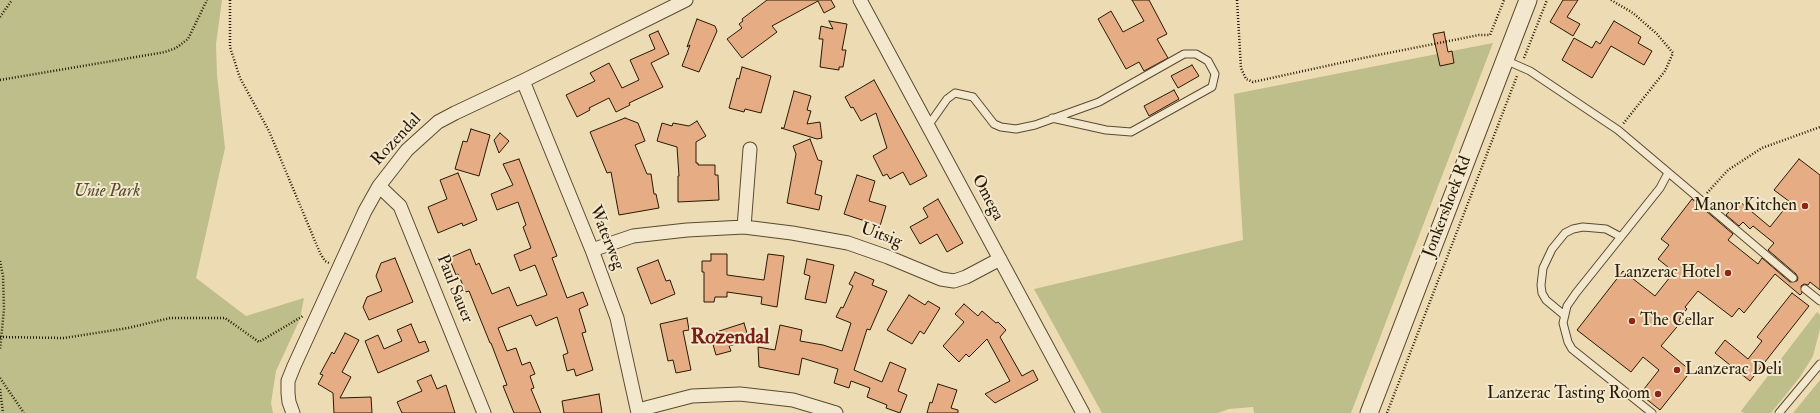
<!DOCTYPE html>
<style>
body{margin:0}
canvas{display:block;background:#eddbb3}
</style>
<canvas width="1820" height="413"></canvas>
<script>
const ctx = document.querySelector('canvas').getContext('2d');
ctx.lineJoin = 'round';
function fill(path, color) {
  ctx.fillStyle = color;
  ctx.fill(path, 'evenodd');
}
function toPath(rows) {
  const path = new Path2D();
  for (const r of rows) {
    path.moveTo(r[0], r[1]);
    for (let i = 2; i < r.length; i += 2) path.lineTo(r[i], r[i + 1]);
  }
  return path;
}
function strokePath(path, color, width, dash) {
  ctx.strokeStyle = color;
  ctx.lineWidth = width;
  ctx.lineCap = dash ? 'butt' : 'round';
  ctx.setLineDash(dash || []);
  ctx.stroke(path);
}
function drawText(font, color, halo, rows, align = 'center') {
  ctx.font = font + ' "IM FELL Double Pica",serif';
  ctx.lineWidth = 4;
  ctx.setLineDash([]);
  ctx.textBaseline = 'middle';
  ctx.strokeStyle = halo;
  ctx.fillStyle = color;
  for (const [text, x, y, turn = 0] of rows) {
    ctx.save();
    ctx.translate(x, y);
    ctx.rotate((+turn || 0) * Math.PI / 180);
    ctx.textAlign = isNaN(turn) ? turn : align;
    if (halo) ctx.strokeText(text, 0, 0);
    ctx.fillText(text, 0, 0);
    ctx.restore();
  }
}
fill(toPath([
 [0,0,222,0,216,44,217,75,225,148,196,278,246,316,304,298,300,319,276,371,271,403,273,413,0,413],
 [1493,43,1351,413,1254,413,1253,407,1229,409,1218,413,1102,413,1034,289,1243,240,1234,94,1437,54,1440,66,1454,63,1452,51],
 [1817,312,1820,315,1820,329,1813,356,1800,377,1771,413,1744,413,1741,411],
 [1820,380,1820,413,1793,413]
]), '#bdbe89');
const building = toPath([
 [767,0,831,0,835,7,824,13,818,1,772,26,777,32,742,58,727,39,742,28,739,24,743,21,742,19,767,0],
 [1132,0,1149,0,1167,34,1157,39,1168,58,1144,71,1139,62,1126,69,1098,19,1111,11,1123,32,1144,21,1132,0],
 [1563,0,1578,0,1567,17,1580,24,1573,36,1550,22,1563,0],
 [697,19,715,26,717,31,699,72,682,66,690,45,687,47,697,19],
 [829,21,847,24,842,50,846,50,843,67,839,67,839,70,820,67,823,39,819,39,821,26,833,29,829,21],
 [1614,21,1641,37,1638,43,1652,51,1644,65,1611,46,1592,78,1562,60,1574,38,1592,48,1596,41,1600,44,1614,21],
 [658,31,669,54,651,63,663,87,629,103,630,105,616,112,609,98,589,108,590,110,577,117,566,95,595,81,590,73,609,63,622,88,639,80,630,60,655,49,649,35,658,31],
 [1444,32,1448,52,1452,51,1454,63,1440,66,1433,34,1444,32],
 [1192,65,1199,76,1178,88,1171,76,1192,65],
 [742,67,771,76,761,113,745,109,744,112,729,108,737,78,739,79,742,67],
 [874,80,927,176,910,185,903,172,890,179,887,174,883,176,873,156,887,148,876,113,861,121,853,107,851,108,845,97,874,80],
 [1174,90,1179,99,1149,116,1144,106,1174,90],
 [794,91,811,96,807,110,811,111,807,124,820,122,822,138,817,139,781,128,784,128,794,91],
 [625,118,638,123,645,141,635,145,647,174,651,174,654,194,656,194,659,208,619,215,611,172,607,173,590,132,625,118],
 [697,121,706,136,696,142,696,163,698,163,698,165,715,165,715,175,718,175,719,200,678,202,678,176,679,176,677,147,657,141,662,123,672,126,673,123,689,126,697,121],
 [471,129,490,135,479,176,455,169,463,141,467,142,471,129],
 [500,133,509,141,499,153,494,140,500,133],
 [810,139,818,160,822,161,815,194,822,196,819,210,787,203,796,154,793,146,810,139],
 [519,159,557,256,552,258,567,298,583,292,588,305,579,309,586,332,582,333,593,370,576,376,574,369,567,371,563,355,568,353,557,317,536,326,531,315,498,328,507,351,516,348,522,365,530,362,535,374,530,376,534,388,531,389,541,413,514,413,503,386,507,385,491,343,490,343,469,291,466,292,458,274,456,275,449,258,470,249,476,265,479,263,492,294,509,287,517,306,547,295,535,265,520,271,514,255,531,248,523,227,526,225,518,202,497,210,491,194,513,185,503,164,519,159],
 [1799,159,1820,175,1820,290,1810,282,1808,285,1804,284,1801,286,1802,293,1800,295,1775,274,1744,313,1739,308,1732,317,1698,291,1685,307,1687,309,1681,316,1679,321,1681,322,1661,346,1691,371,1660,410,1640,394,1659,370,1643,357,1631,372,1577,330,1623,271,1655,296,1674,272,1658,259,1669,245,1661,239,1692,199,1733,234,1728,240,1758,264,1762,258,1790,282,1797,281,1798,278,1796,274,1768,250,1774,243,1753,226,1750,229,1743,222,1739,226,1726,215,1739,201,1770,227,1790,202,1774,190,1799,159],
 [458,173,477,220,463,226,462,223,438,233,428,207,447,199,440,180,458,173],
 [857,175,875,181,869,201,886,206,880,226,844,214,857,175],
 [938,199,963,243,947,252,937,234,920,244,910,227,928,217,923,208,938,199],
 [711,254,727,254,727,275,764,280,768,254,784,256,777,307,761,304,762,297,727,292,727,297,715,297,714,302,704,302,704,272,702,272,702,261,711,261,711,254],
 [395,258,413,302,369,320,363,307,367,297,382,291,376,276,381,263,395,258],
 [807,259,834,265,826,303,805,299,810,276,804,274,807,259],
 [658,260,666,281,670,280,675,294,651,304,637,268,658,260],
 [855,272,874,280,872,285,887,291,870,330,867,329,854,370,882,382,890,362,906,369,898,391,907,395,900,413,886,408,887,405,867,397,870,388,851,381,849,388,834,383,838,369,802,358,799,375,759,367,758,347,775,350,780,325,802,330,800,341,823,345,842,351,851,323,836,317,841,307,843,308,853,286,849,284,855,272],
 [1792,293,1809,306,1750,381,1715,353,1725,340,1748,359,1762,341,1757,337,1792,293],
 [909,295,925,305,928,301,940,308,924,334,920,331,912,344,887,330,909,295],
 [964,304,978,316,982,311,996,323,998,322,1006,330,1000,337,1022,376,1033,370,1038,380,995,403,985,394,1010,381,987,339,969,357,966,354,959,362,943,346,964,322,955,314,964,304],
 [687,318,689,330,683,331,691,370,676,373,673,360,668,361,660,324,687,318],
 [744,323,749,340,729,346,731,351,716,355,710,334,744,323],
 [411,324,419,343,425,341,429,351,378,373,365,341,378,335,384,349,402,341,397,330,411,324],
 [345,333,359,340,342,372,351,377,340,398,371,397,372,413,334,413,333,393,318,384,323,375,320,374,332,352,334,354,345,333],
 [431,375,437,389,446,385,455,413,402,413,397,402,422,391,417,381,431,375],
 [938,384,957,390,951,408,958,410,958,413,927,413,930,402,932,403,938,384],
 [599,394,602,413,564,413,562,401,599,394]
]);
fill(building, '#e6ac83');
strokePath(building, '#281904', 1);
const service = toPath([
 [1505,60,1530,71,1618,130,1793,278],
 [928,126,947,99,955,93,973,97,994,124,1001,127,1016,129,1035,125,1099,102,1184,54,1196,54,1208,61,1215,74,1212,87,1131,132,1106,130,1052,118],
 [1805,289,1820,301],
 [1564,315,1546,300,1542,293,1541,285,1543,268,1552,249,1565,233,1573,229,1583,227,1606,229,1621,237],
 [1652,413,1572,349,1568,342,1563,323,1567,306,1576,293,1660,188,1668,173],
 [1779,413,1820,364]
]);
const minor = toPath([
 [860,0,1083,413],
 [523,81,592,250,617,318,638,413],
 [379,186,400,206,484,413],
 [744,227,750,149],
 [592,250,633,236,687,230,744,227,792,233,848,243,888,257,941,279,954,281,966,277,1000,259],
 [638,410,692,396,740,394,793,400,836,413],
 [293,413,289,402,288,393,288,381,294,366,365,211,379,186,407,150,438,122,455,113,523,81,686,0]
]);
const tertiary = toPath([
 [1369,413,1528,0]
]);
strokePath(service, '#594a30', 9);
strokePath(minor, '#594a30', 15);
strokePath(tertiary, '#594a30', 19);
strokePath(toPath([
 [230,0,230,47,240,78,269,131,320,253,325,261,329,263],
 [1237,0,1241,68,1246,79,1253,82,1363,58,1479,35,1490,35,1504,0],
 [1611,0,1633,13,1657,34,1673,53,1665,71,1623,124],
 [0,17,12,0],
 [1524,58,1547,0],
 [0,80,165,52,176,48,188,39,207,0],
 [1707,193,1728,170,1762,148,1820,127],
 [0,261,3,276,4,309,0,350],
 [0,337,64,338,128,328,170,318,225,318,259,342,303,316],
 [0,378,24,413],
 [0,389,3,413],
 [1387,413,1517,76]
]), '#281904', 2.5, [1, 2]);
strokePath(service, '#f3e8ce', 7);
strokePath(minor, '#f3e8ce', 13);
strokePath(tertiary, '#f3e8ce', 17);
for (const [x, y, r, color] of [
 [1805,206,4,"#8f2418"],
 [1728,273,4,"#8f2418"],
 [1632,321,4,"#8f2418"],
 [1677,370,4,"#8f2418"],
 [1658,394,4,"#8f2418"]
]) {
  const dot = new Path2D();
  dot.arc(x, y, r, 0, 2 * Math.PI);
  ctx.fillStyle = color;
  ctx.fill(dot);
  strokePath(dot, '#f3e8ce', 1.5);
}
drawText('17px', '#281904', '#f3e8ce', [
 ["Rozendal",397,140,-47],
 ["Omega",987,198,62],
 ["Jonkershoek Rd",1448,207,-69],
 ["Uitsig",881,236,20],
 ["Waterweg",606,238,68],
 ["Paul Sauer",454,289,68]
]);
drawText('italic 17px', '#554b2c', '#f3e8ce', [
 ["Unie Park",107,192]
]);
drawText('17px', '#281904', '#f3e8ce', [
 ["Manor Kitchen",1797,206],
 ["Lanzerac Hotel",1720,273],
 ["The Cellar",1640,321,"left"],
 ["Lanzerac Deli",1685,370,"left"],
 ["Lanzerac Tasting Room",1650,394]
], 'right');
drawText('bold 21px', '#7a1f14', '#f3e8ce', [
 ["Rozendal",730,338]
]);
</script>
